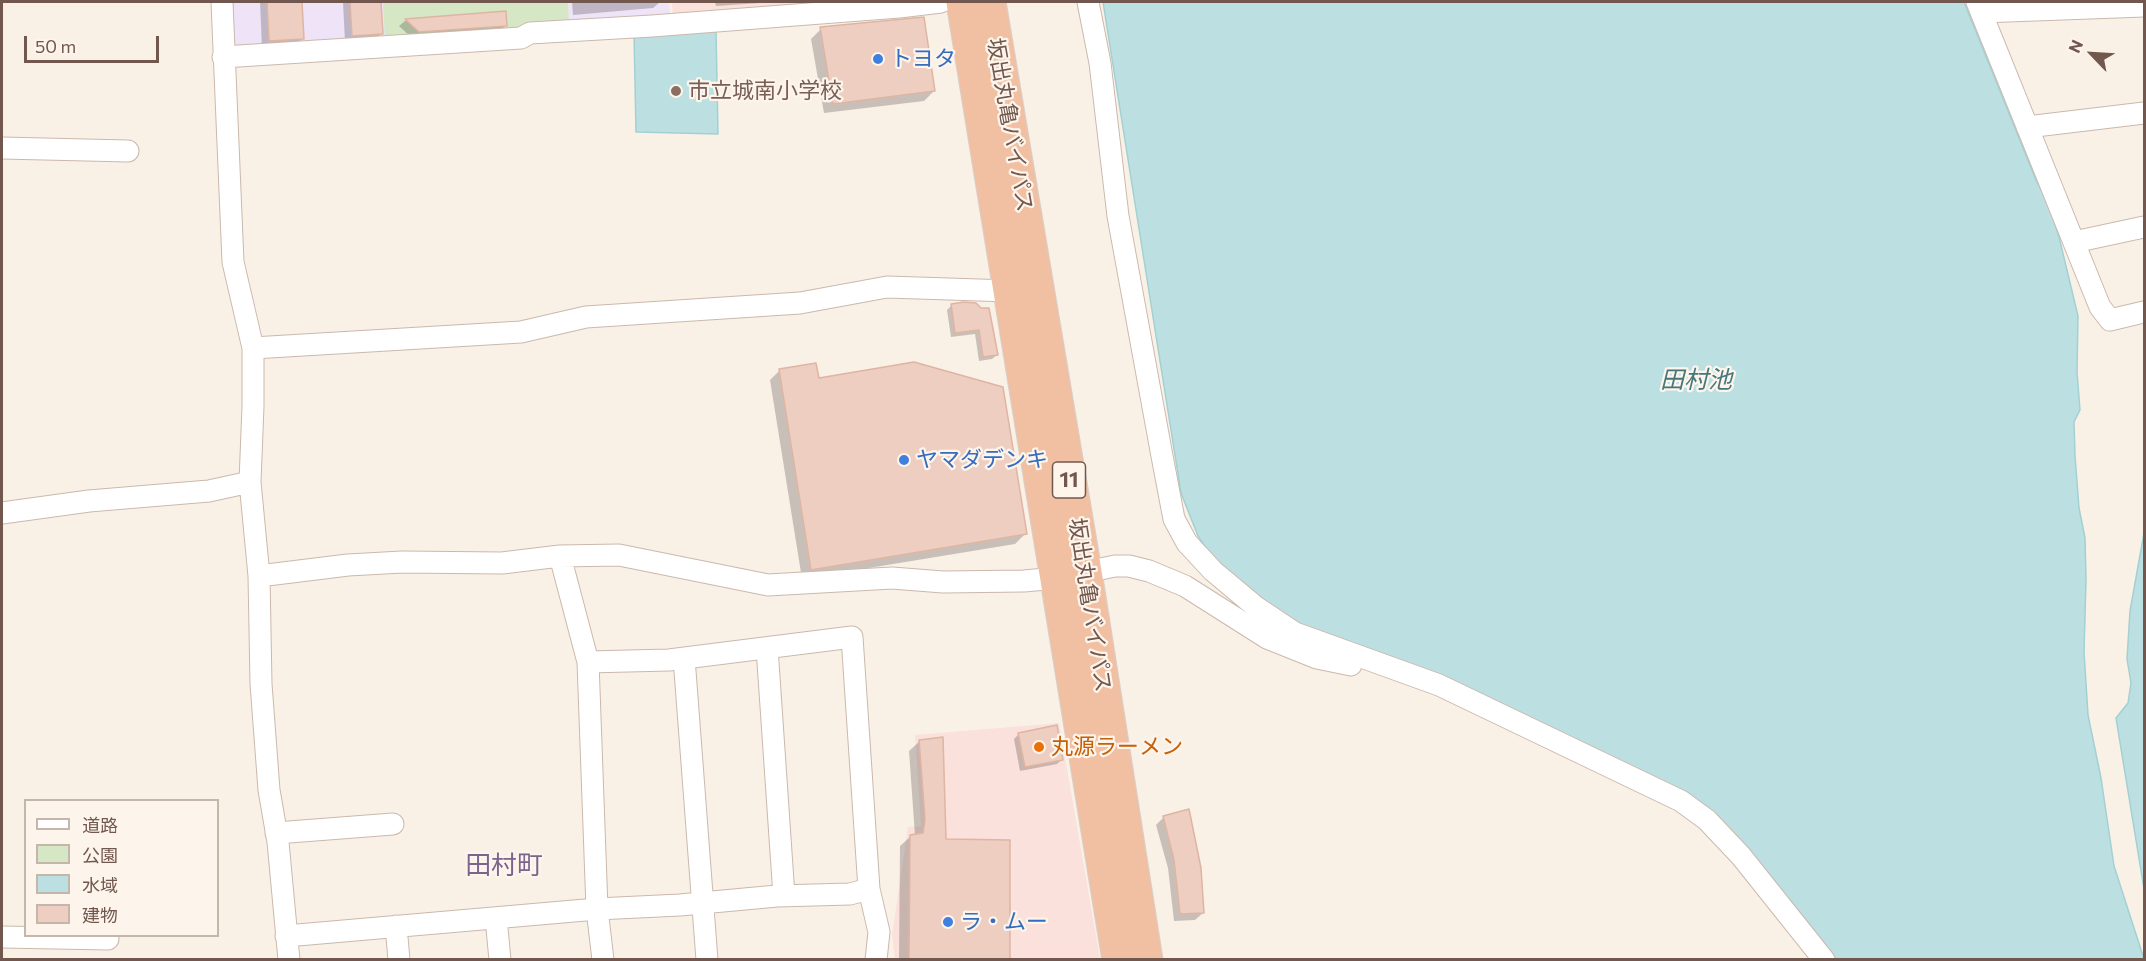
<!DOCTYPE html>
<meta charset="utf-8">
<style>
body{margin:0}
#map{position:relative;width:2146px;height:961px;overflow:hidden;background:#faf1e6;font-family:Commissioner,"Noto Sans JP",sans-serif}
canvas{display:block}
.frame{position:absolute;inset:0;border:3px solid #71574d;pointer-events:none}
.legend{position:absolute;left:24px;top:799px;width:195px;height:138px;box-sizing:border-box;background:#fdf5ec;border:2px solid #c5b6ac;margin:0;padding:8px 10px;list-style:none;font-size:18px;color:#71574d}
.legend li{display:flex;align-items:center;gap:12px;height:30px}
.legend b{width:30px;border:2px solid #c5b6ac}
.north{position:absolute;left:2062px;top:24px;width:60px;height:60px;-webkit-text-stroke:4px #fdf5ec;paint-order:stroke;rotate:295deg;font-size:16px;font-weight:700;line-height:24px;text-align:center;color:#71574d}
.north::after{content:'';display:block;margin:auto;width:21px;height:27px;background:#71574d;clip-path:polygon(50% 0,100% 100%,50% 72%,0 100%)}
.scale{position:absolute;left:24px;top:36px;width:135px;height:27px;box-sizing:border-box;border:3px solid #71574d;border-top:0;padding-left:8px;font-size:18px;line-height:21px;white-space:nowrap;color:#71574d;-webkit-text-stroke:4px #fdf5ec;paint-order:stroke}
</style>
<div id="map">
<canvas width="2146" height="961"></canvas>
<div class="frame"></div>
<ul class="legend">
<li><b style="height:8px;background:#fff"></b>道路</li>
<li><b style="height:16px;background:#d6e7c6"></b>公園</li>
<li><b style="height:16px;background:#bce0e2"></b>水域</li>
<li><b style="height:16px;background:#edcec0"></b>建物</li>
</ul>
<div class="north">N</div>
<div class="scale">50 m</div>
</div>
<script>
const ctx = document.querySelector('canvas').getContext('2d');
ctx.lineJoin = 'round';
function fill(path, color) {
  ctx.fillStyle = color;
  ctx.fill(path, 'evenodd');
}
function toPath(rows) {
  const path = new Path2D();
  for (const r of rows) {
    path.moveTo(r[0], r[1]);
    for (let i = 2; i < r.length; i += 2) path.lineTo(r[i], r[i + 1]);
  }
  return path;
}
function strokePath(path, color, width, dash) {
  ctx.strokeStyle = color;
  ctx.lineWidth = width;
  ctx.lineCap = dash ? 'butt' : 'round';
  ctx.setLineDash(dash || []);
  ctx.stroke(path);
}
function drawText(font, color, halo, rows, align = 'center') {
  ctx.font = font + ' Commissioner,"Noto Sans JP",sans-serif';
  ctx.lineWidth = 4.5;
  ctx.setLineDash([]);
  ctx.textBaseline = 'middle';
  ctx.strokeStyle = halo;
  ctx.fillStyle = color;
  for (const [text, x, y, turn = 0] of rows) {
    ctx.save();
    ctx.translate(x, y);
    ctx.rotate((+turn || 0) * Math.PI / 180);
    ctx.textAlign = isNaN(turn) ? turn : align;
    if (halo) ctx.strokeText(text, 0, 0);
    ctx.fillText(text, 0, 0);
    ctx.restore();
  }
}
fill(toPath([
 [672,2,866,2,673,17],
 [1059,723,1100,959,895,960,892,935,908,827,921,826,915,735]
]), '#fae1db');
fill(toPath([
 [229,2,669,2,671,21,718,134,636,132,634,33,234,49]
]), '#eee3f7');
fill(toPath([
 [383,2,568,2,569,25,519,32,385,40]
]), '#d6e7c6');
const water = toPath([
 [1103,2,1964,2,2036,180,2048,202,2059,237,2078,316,2077,372,2080,410,2074,422,2075,456,2079,508,2085,538,2086,579,2084,652,2088,715,2101,778,2114,866,2144,959,1836,959,1739,840,1270,613,1227,580,1198,536,1181,493,1103,2],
 [716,29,718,134,636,132,634,33,716,29],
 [2144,533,2144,889,2116,718,2128,703,2131,683,2127,659,2130,611,2144,533]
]);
fill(water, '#bce0e2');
strokePath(water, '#a3d0d3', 1.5);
fill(toPath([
 [260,2,301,2,303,38,295,46,262,48],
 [343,2,380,2,382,33,374,41,345,42],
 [572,2,660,2,653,8,573,15],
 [715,2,775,2,716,6],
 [504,13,505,26,499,32,412,38,399,26,405,21],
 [821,29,934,91,924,101,824,113,811,39],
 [952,305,980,310,997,355,992,359,979,361,975,334,951,337,947,310],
 [780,370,818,379,1025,534,1015,544,802,579,770,380],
 [1019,734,1062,759,1057,764,1020,771,1014,739],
 [920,741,944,841,1008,960,899,960,900,846,911,836,915,836,909,751],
 [1164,817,1203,913,1195,920,1174,921,1168,868,1156,825]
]), '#0003');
const building = toPath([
 [267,2,302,2,304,39,269,41,267,2],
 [350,2,381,2,383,34,352,36,350,2],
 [506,11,507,26,419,32,405,19,506,11],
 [924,17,935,91,833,104,820,27,924,17],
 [964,302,976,303,981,308,989,308,998,355,983,357,979,330,955,333,951,304,964,302],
 [914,362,1003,387,1027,534,811,570,779,369,816,363,819,378,914,362],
 [1057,725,1063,760,1025,767,1018,733,1057,725],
 [943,737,946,839,1010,840,1010,960,909,960,910,835,923,833,925,819,919,740,943,737],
 [1189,809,1201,868,1204,913,1180,914,1174,860,1163,816,1189,809]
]);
fill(building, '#edcec0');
strokePath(building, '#dfb4a2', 1.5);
const minor = toPath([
 [222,2,233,262,253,348,253,406,250,482,259,576,261,684,269,790,278,842,289,960],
 [1088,2,1100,63,1118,216,1162,456,1174,519,1187,543,1213,571,1256,607,1295,633,1439,685,1681,801,1707,820,1741,856,1824,960],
 [1977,2,2100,307,2110,320,2144,312],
 [1981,12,2144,6],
 [223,57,521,38,530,33,652,26,899,7,941,2],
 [2027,127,2144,113],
 [2,148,128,151],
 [2074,242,2144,227],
 [253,348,521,332,586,317,800,303,887,287,1010,291],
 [2,513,89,501,209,491,250,482],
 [560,556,588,662],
 [259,576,348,565,402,562,502,563,560,556,619,555,768,585,892,578,943,582,1024,581,1057,578,1115,566,1129,566,1149,571,1185,586,1267,638,1317,658,1351,665],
 [767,648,784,896],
 [684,658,707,960],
 [276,833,393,824],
 [496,918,500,960],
 [396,926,399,960],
 [286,936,597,909,680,905,777,896,850,894,869,889],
 [2,937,108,939],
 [603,960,597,909,588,662,669,660,852,637,869,889,879,932,876,960]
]);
const trunk = toPath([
 [963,2,1119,960],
 [989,2,1085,572,1146,960]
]);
strokePath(minor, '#cbb8ad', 23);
strokePath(trunk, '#d7d0cd', 35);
strokePath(minor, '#fff', 21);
strokePath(trunk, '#f1c0a3', 33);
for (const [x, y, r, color] of [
 [878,59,6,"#3f7fe0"],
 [676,91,6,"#8d6e63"],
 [904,460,6,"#3f7fe0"],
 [1039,747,6,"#e8710a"],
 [948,922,6,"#3f7fe0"]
]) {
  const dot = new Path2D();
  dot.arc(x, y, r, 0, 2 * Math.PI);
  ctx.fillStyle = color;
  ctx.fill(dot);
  strokePath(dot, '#fdf5ec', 2);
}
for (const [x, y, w] of [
 [1069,480,33]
]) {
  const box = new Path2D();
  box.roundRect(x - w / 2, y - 18, w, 36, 4.5);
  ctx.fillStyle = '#fdf5ec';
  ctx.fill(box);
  strokePath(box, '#71574d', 1.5);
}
drawText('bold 21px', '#71574d', null, [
 ["11",1069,480]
]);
drawText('22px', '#366cbe', '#fdf5ec', [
 ["トヨタ",890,59],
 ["ヤマダデンキ",916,460],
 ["ラ・ムー",960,922]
], 'left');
drawText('22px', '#785e54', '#fdf5ec', [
 ["市立城南小学校",688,91]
], 'left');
drawText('22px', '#71574d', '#fdf5ec', [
 ["坂出丸亀バイパス",1010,125,80],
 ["坂出丸亀バイパス",1090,605,81]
]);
drawText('22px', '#c56008', '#fdf5ec', [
 ["丸源ラーメン",1051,747]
], 'left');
drawText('italic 24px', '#45777c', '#fdf5ec', [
 ["田村池",1696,380]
]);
drawText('26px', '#7c658d', '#fdf5ec', [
 ["田村町",504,865]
]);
</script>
